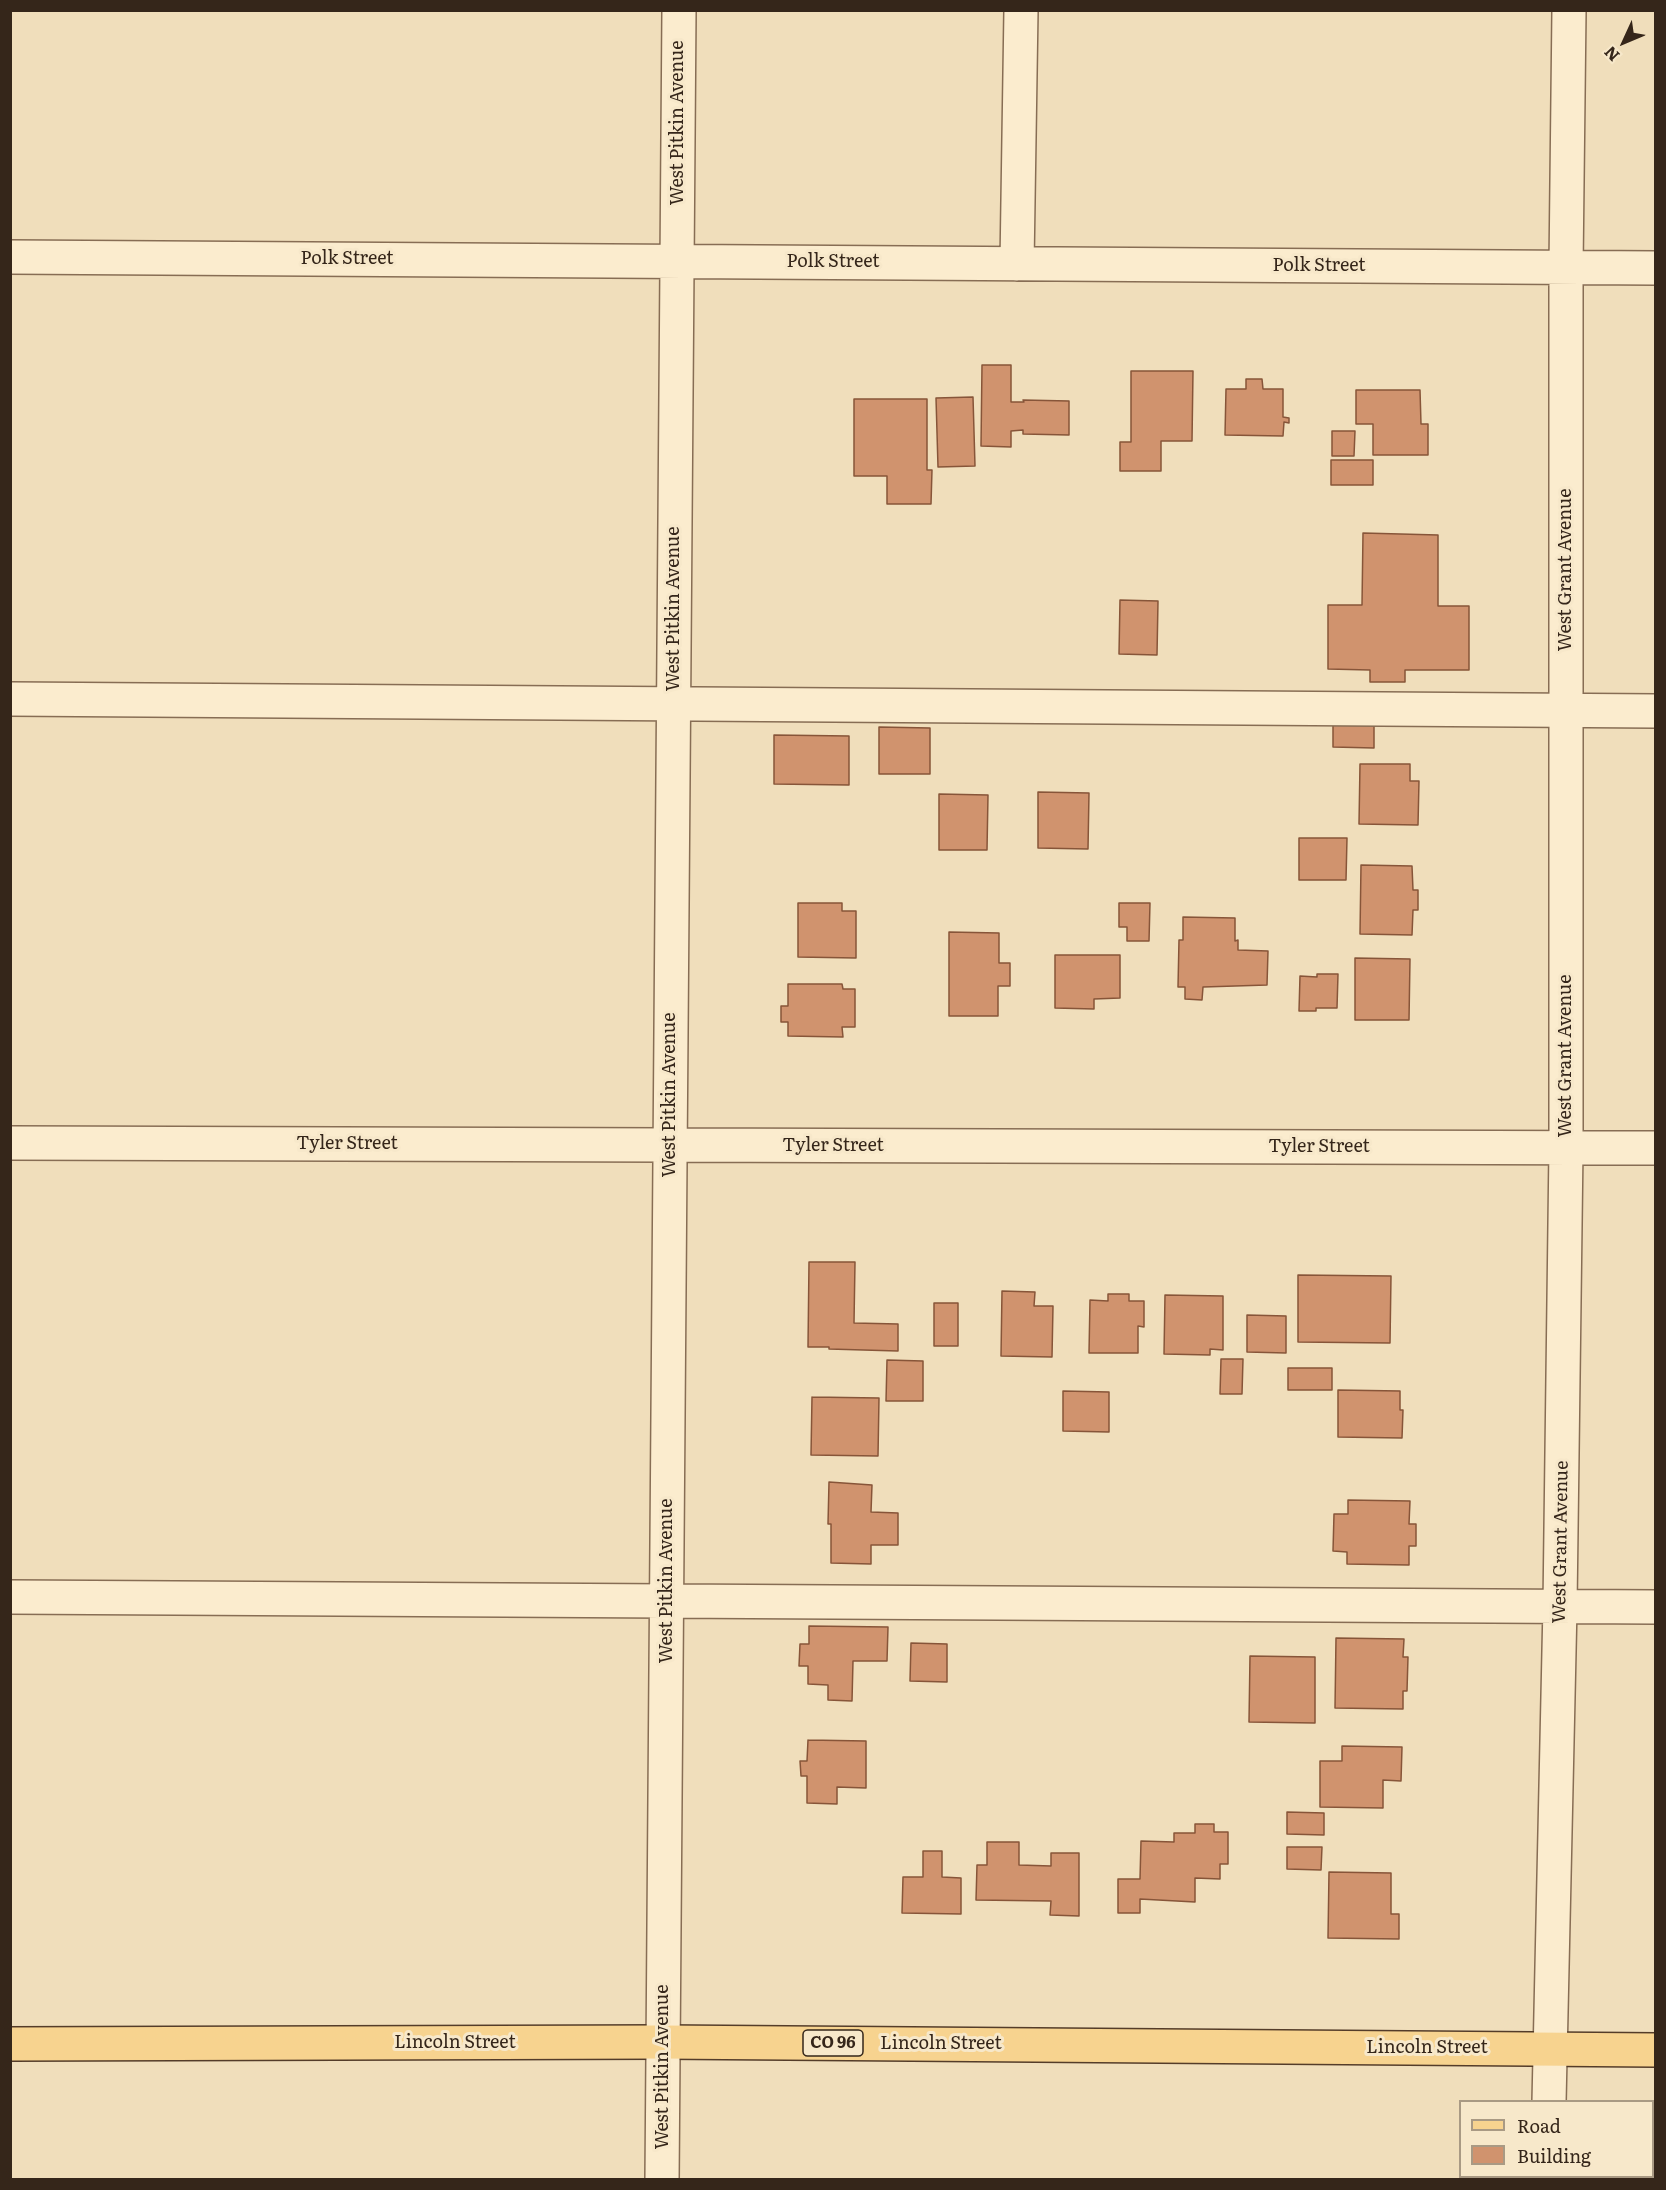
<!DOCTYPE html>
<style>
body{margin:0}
#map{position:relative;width:1666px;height:2190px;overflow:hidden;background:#f0debb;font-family:Literata,serif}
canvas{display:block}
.frame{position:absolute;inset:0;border:12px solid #35261a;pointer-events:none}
.legend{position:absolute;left:1459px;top:2100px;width:195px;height:78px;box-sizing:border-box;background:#f7e8ca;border:2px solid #a99a84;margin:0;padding:8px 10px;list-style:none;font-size:18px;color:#35261a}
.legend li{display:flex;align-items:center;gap:12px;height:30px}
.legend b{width:30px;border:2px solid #a99a84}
.north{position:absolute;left:1594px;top:12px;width:60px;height:60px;-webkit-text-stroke:4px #f7e8ca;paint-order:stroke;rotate:226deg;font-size:16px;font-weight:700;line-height:24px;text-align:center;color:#35261a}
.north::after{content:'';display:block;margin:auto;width:21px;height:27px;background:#35261a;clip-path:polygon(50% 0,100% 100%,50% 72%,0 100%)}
</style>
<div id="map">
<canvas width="1666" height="2190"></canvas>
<div class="frame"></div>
<ul class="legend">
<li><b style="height:8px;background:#f7d38f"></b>Road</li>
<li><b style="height:16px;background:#d0936e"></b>Building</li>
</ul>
<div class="north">N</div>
</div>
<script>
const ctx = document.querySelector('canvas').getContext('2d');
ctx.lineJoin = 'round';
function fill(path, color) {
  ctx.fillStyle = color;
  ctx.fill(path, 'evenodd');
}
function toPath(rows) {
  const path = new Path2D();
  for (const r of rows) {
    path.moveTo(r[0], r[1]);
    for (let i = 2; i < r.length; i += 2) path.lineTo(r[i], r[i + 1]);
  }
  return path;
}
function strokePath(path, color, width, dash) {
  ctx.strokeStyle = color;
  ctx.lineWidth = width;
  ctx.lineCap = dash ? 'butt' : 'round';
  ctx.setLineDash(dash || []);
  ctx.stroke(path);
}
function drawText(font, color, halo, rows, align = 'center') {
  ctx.font = font + ' Literata,serif';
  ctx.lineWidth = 6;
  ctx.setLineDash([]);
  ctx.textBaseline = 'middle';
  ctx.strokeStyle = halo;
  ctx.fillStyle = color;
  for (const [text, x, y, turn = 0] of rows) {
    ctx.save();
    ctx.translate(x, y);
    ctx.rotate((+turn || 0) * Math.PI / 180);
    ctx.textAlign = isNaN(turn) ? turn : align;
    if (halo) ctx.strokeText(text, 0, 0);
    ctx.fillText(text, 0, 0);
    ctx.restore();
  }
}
const building = toPath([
 [982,365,1011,365,1011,402,1024,402,1023,400,1069,401,1069,435,1023,434,1023,430,1011,431,1011,447,981,446,982,365],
 [1131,371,1193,371,1192,441,1161,441,1161,471,1120,471,1120,442,1131,442,1131,371],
 [1246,379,1262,379,1263,389,1283,389,1283,417,1289,418,1289,423,1284,422,1283,436,1225,435,1226,389,1246,389,1246,379],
 [1356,390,1420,390,1421,424,1428,424,1428,455,1373,455,1373,424,1356,424,1356,390],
 [973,397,975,466,938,467,936,398,973,397],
 [854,399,927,399,927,470,932,470,931,504,887,504,887,476,854,476,854,399],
 [1332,431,1355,431,1354,456,1332,456,1332,431],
 [1331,460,1373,460,1373,485,1331,485,1331,460],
 [1363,533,1438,535,1438,606,1469,606,1469,670,1405,670,1405,682,1370,682,1370,670,1328,669,1328,605,1362,605,1363,533],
 [1120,600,1158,601,1157,655,1119,654,1120,600],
 [1333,722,1374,723,1374,748,1333,747,1333,722],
 [879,727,930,728,930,774,879,774,879,727],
 [774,735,849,736,849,785,774,784,774,735],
 [1360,764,1410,764,1410,781,1419,781,1418,825,1359,824,1360,764],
 [1038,792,1089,793,1088,849,1038,848,1038,792],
 [939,794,988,795,987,850,939,850,939,794],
 [1299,838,1347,838,1346,880,1299,880,1299,838],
 [1361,865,1412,866,1413,890,1418,890,1418,910,1413,910,1412,935,1360,934,1361,865],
 [798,903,842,903,842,911,856,911,856,958,798,957,798,903],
 [1119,903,1150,903,1149,941,1127,941,1127,927,1119,927,1119,903],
 [1183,917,1235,918,1235,941,1238,940,1238,950,1268,951,1267,985,1203,987,1202,1000,1185,999,1185,987,1178,987,1179,940,1183,940,1183,917],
 [949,932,999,933,999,963,1010,963,1010,986,998,986,998,1016,949,1016,949,932],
 [1055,955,1120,955,1120,998,1094,999,1094,1009,1055,1008,1055,955],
 [1355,958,1410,959,1409,1020,1355,1020,1355,958],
 [1317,974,1338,974,1337,1008,1316,1008,1316,1011,1299,1011,1300,976,1317,977,1317,974],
 [788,984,842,984,843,989,855,989,855,1027,842,1027,843,1037,788,1036,788,1022,781,1022,781,1006,788,1006,788,984],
 [809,1262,855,1262,854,1323,898,1324,898,1351,829,1349,829,1347,808,1347,809,1262],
 [1298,1275,1391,1276,1390,1343,1298,1342,1298,1275],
 [1002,1291,1035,1292,1034,1306,1053,1306,1052,1357,1001,1356,1002,1291],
 [1108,1294,1129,1294,1129,1301,1144,1301,1144,1327,1138,1326,1138,1353,1089,1353,1090,1300,1108,1301,1108,1294],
 [1165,1295,1223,1296,1223,1350,1210,1349,1210,1355,1164,1354,1165,1295],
 [934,1303,958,1303,958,1346,934,1346,934,1303],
 [1247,1315,1286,1316,1286,1353,1247,1352,1247,1315],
 [1221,1359,1243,1359,1242,1394,1220,1394,1221,1359],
 [887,1360,923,1361,923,1401,886,1401,887,1360],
 [1288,1368,1332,1368,1332,1390,1288,1390,1288,1368],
 [1338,1390,1400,1391,1400,1410,1403,1410,1402,1438,1338,1437,1338,1390],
 [1063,1391,1109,1392,1109,1432,1063,1431,1063,1391],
 [812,1397,879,1398,878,1456,811,1455,812,1397],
 [829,1482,872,1485,871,1512,898,1513,898,1545,871,1545,871,1564,831,1563,831,1524,828,1524,829,1482],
 [1348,1500,1410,1501,1409,1524,1416,1524,1416,1546,1409,1546,1409,1565,1347,1564,1347,1552,1333,1551,1334,1514,1348,1514,1348,1500],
 [809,1626,888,1627,887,1661,853,1661,852,1701,828,1700,828,1685,808,1684,808,1666,799,1666,800,1644,809,1644,809,1626],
 [1336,1638,1404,1639,1403,1657,1408,1657,1407,1691,1403,1691,1403,1709,1335,1708,1336,1638],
 [911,1643,947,1644,947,1682,910,1681,911,1643],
 [1250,1656,1315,1657,1315,1723,1249,1722,1250,1656],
 [808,1740,866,1741,866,1788,837,1787,837,1804,807,1803,807,1776,801,1776,800,1761,807,1761,808,1740],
 [1342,1746,1402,1747,1401,1781,1383,1780,1383,1808,1320,1807,1320,1761,1342,1761,1342,1746],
 [1287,1812,1324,1813,1324,1835,1287,1834,1287,1812],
 [1195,1824,1214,1824,1214,1832,1228,1832,1228,1864,1220,1864,1220,1879,1195,1878,1195,1902,1140,1899,1140,1913,1118,1913,1118,1879,1140,1879,1141,1841,1174,1842,1174,1833,1195,1833,1195,1824],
 [987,1842,1019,1842,1019,1865,1051,1866,1051,1853,1079,1853,1079,1916,1050,1915,1051,1901,976,1900,977,1865,987,1865,987,1842],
 [1287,1847,1322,1847,1321,1870,1287,1869,1287,1847],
 [923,1851,942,1851,942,1877,961,1878,961,1914,902,1913,903,1877,923,1877,923,1851],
 [1329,1872,1391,1873,1391,1914,1399,1914,1399,1939,1328,1938,1329,1872]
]);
fill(building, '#d0936e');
strokePath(building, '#875539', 1.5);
const minor = toPath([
 [10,257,1656,268],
 [1017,264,1021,10],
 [10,699,1656,711],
 [10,1143,1656,1148],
 [10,1597,1656,1607],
 [1549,2102,1560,1606,1566,1148,1566,267,1569,10],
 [662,2180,679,10],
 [1549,2180,1549,2176]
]);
const major = toPath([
 [10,2044,663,2042,1656,2050]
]);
strokePath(minor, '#876d54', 36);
strokePath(major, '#543c29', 36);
strokePath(minor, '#fbecce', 33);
strokePath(major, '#f7d38f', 33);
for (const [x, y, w] of [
 [833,2043,60]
]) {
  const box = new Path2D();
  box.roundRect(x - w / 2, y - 13, w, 26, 4.5);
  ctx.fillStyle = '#f7e8ca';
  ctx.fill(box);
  strokePath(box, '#35261a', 1.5);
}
drawText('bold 16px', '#35261a', null, [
 ["CO 96",833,2043]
]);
drawText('18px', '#35261a', '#f7e8ca', [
 ["West Pitkin Avenue",678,123,-90],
 ["Polk Street",347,259],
 ["Polk Street",833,262],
 ["Polk Street",1319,266],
 ["West Grant Avenue",1566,570,-90],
 ["West Pitkin Avenue",674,609,-90],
 ["West Grant Avenue",1566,1056,-90],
 ["West Pitkin Avenue",670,1095,-90],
 ["Tyler Street",347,1144],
 ["Tyler Street",833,1146],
 ["Tyler Street",1319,1147],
 ["West Grant Avenue",1561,1542,-89],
 ["West Pitkin Avenue",667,1581,-90],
 ["Lincoln Street",455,2043],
 ["Lincoln Street",941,2044],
 ["Lincoln Street",1427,2048],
 ["West Pitkin Avenue",663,2067,-90]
]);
</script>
